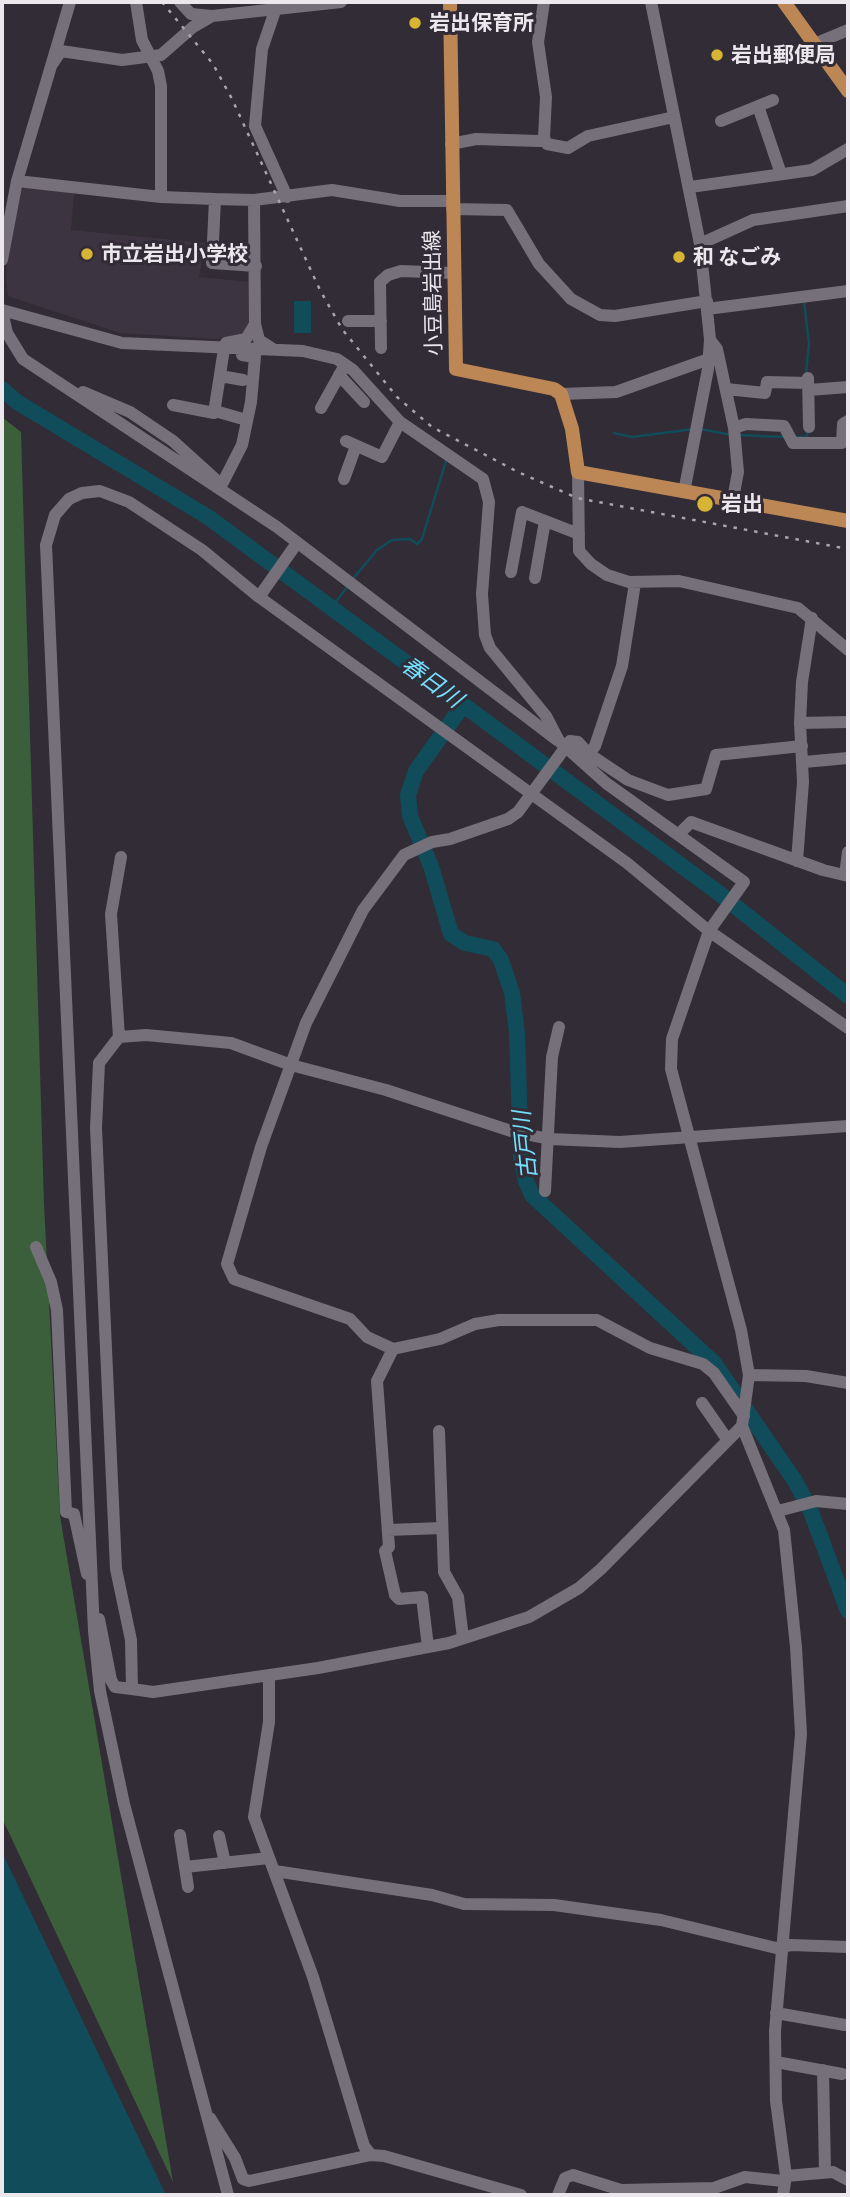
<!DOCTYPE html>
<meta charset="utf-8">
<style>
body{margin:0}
#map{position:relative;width:850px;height:2197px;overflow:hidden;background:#312c35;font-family:Barlow,sans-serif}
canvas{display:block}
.frame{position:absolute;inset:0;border:4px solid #ebe7ed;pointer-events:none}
</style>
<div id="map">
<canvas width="850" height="2197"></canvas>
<div class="frame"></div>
</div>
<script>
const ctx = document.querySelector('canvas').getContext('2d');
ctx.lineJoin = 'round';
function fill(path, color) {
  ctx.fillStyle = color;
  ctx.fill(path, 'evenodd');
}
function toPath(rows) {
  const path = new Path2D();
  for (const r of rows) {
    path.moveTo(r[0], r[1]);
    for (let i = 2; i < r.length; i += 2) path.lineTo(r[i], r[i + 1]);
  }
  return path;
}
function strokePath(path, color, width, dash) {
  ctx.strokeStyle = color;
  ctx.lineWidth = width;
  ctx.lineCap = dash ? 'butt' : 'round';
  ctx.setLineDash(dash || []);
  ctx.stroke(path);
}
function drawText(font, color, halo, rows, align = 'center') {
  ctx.font = font + ' Barlow,"Noto Sans JP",sans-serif';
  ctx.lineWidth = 6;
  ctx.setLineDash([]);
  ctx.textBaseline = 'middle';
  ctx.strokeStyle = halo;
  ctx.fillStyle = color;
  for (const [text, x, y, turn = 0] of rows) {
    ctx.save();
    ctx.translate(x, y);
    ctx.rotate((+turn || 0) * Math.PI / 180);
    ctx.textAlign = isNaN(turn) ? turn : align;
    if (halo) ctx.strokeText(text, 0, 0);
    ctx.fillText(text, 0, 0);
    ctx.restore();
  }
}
fill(toPath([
 [27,186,74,193,71,230,205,243,199,277,251,282,251,322,244,333,218,339,120,333,8,296,6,280,9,241,19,192]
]), '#3d3442');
fill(toPath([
 [2,417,21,432,44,1204,60,1516,173,2182,2,1818]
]), '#3b5e3b');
fill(toPath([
 [294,301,311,301,311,333,294,333],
 [2,1852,166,2195,2,2195]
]), '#114c5a');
strokePath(toPath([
 [804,301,809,344,806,373],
 [700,429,732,435],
 [614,433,632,437,694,429],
 [738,435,784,437],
 [794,437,807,437,807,432],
 [352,580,377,550,392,540,410,539,417,544,422,539,446,461],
 [331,608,348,586]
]), '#114c5a', 2.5);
strokePath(toPath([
 [2,389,17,402,208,517,720,894,848,996],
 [463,705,416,771,408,795,410,816,431,866,451,934,465,943,493,949,501,960,512,993,517,1033,521,1157,526,1181,532,1195,714,1363,795,1481,810,1509,848,1611]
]), '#114c5a', 16);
strokePath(toPath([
 [136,2,142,40,158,71,161,86,161,197],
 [180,2,191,14,212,16],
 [278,2,262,49,255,126,287,197],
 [651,2,700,244,710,339,708,369,684,492],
 [814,44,848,30],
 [51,66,61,51,122,60,161,55,193,27,212,16,341,2],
 [758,106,781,174],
 [721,121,773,100],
 [544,138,546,97,538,42,544,2],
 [451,144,476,139,539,141,544,138,547,144,568,148,588,136,674,117],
 [17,181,161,197,215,199,254,200,332,190,400,201,452,201],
 [690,187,812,170,848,149],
 [215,199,212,263,256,266],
 [254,200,255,324,259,340,273,349],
 [452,209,507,210,539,264,571,299,600,315,615,316,707,301],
 [700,244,753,220,848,206],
 [2,260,17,181,70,2],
 [707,309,848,291],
 [2,310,122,343,303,351,337,359,353,370,400,422,483,479,489,502,482,594,485,635,490,648,546,716,559,741,606,783,744,882,709,931,672,1039,671,1069,741,1330,749,1375,742,1426,601,1569,579,1588,529,1617,449,1643,318,1668,153,1692,132,1689,131,1640,116,1569,96,1128,99,1063,119,1037,111,914,121,857],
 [2,311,7,333,23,359,277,527,557,740],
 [348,321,381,321],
 [710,340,717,349,734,428,738,472,733,499],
 [226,343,246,339,255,324],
 [381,348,380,282,388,275,401,271,453,273],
 [339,375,364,402],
 [220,376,243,380],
 [808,378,809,427],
 [726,389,765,393,767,382,808,383],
 [809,390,848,387],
 [83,392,130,412,173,441,215,479],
 [561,394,616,392,709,359],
 [173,405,214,413,224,349],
 [321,408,345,365],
 [215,411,243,419],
 [734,428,746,424,784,426,793,443,842,443,843,424,848,421],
 [346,441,382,457,400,422],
 [578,472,579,551,591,564,607,575,629,582,679,581,798,608,848,650],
 [344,479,356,446],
 [220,488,242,445,251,402,255,357,242,355],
 [511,572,522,512,579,534],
 [535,578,545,521],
 [635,583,622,666,595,746,589,754,578,742,570,741,518,812,508,819,450,839,432,842,404,855,363,910,306,1023,261,1147,227,1264,234,1279,350,1319,367,1337,393,1349,440,1339,475,1324,499,1320,597,1320,650,1348,703,1364,714,1373,744,1416],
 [259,597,297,543],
 [800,723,848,722],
 [589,754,628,780,668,795,706,789,716,755,802,746],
 [804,762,848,758],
 [679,834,691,822,823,870,848,876],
 [797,861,803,782,800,723,802,682,812,618],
 [845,875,848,852],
 [119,1037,146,1035,231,1043,291,1065,386,1090,511,1131,549,1139,620,1142,848,1126],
 [545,1191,552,1057,559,1027],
 [36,1247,51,1282,57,1310,66,1512,74,1514,87,1574],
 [393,1349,377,1381,389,1547,385,1551,395,1595,399,1599,422,1597,428,1647],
 [749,1375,806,1376,848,1383],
 [702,1403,727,1439],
 [742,1426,784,1530,796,1647,801,1734,775,2031,776,2101,786,2176,783,2195],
 [439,1431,444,1572,458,1597,463,1638],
 [778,1511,816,1501,848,1504],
 [388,1530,442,1528],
 [99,1619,111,1680,115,1687,132,1689],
 [269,1676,269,1722,254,1817,313,1977,364,2146,371,2155],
 [180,1835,188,1887],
 [219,1836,225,1863],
 [185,1867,269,1858],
 [275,1871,432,1895,464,1904,554,1905,661,1920,776,1948,791,1945,848,1947],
 [776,2013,845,2025],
 [776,2062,842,2074],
 [823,2070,825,2172],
 [210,2118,235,2158,243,2179,249,2181,371,2155,384,2156,521,2195],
 [786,2176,833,2172,848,2180],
 [228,2195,124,1804,100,1691,94,1631,46,545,55,515,69,499,82,493,100,491,129,502,202,550,259,597,627,863,709,931,848,1028],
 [558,2195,565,2178,573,2175,621,2190,714,2188,745,2177,783,2181]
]), '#76707a', 12);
strokePath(toPath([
 [450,2,456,369,554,389,561,394,572,429,578,472,848,521],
 [784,2,848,91]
]), '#bd8655', 14);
strokePath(toPath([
 [162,2,213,64,232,99,320,290,342,329,397,397,432,427,518,472,577,498,848,549]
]), '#a9a5ac', 2.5, [3.5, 7]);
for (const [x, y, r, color] of [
 [415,23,7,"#d8b434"],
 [717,55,7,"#d8b434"],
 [87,254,7,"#d8b434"],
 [679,257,7,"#d8b434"],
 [705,504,9,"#d8b434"]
]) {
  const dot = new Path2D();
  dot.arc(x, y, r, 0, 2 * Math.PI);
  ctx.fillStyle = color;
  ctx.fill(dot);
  strokePath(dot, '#312c35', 2.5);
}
drawText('bold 21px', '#ebe7ed', '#312c35', [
 ["岩出保育所",429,23],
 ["岩出郵便局",731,55],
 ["市立岩出小学校",101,254],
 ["和 なごみ",693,257],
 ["岩出",721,504]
], 'left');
drawText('21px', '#ebe7ed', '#312c35', [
 ["小豆島岩出線",433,293,-91]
]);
drawText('italic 23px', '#74e0ff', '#312c35', [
 ["春日川",432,682,36],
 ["古戸川",525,1145,-96]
]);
</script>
